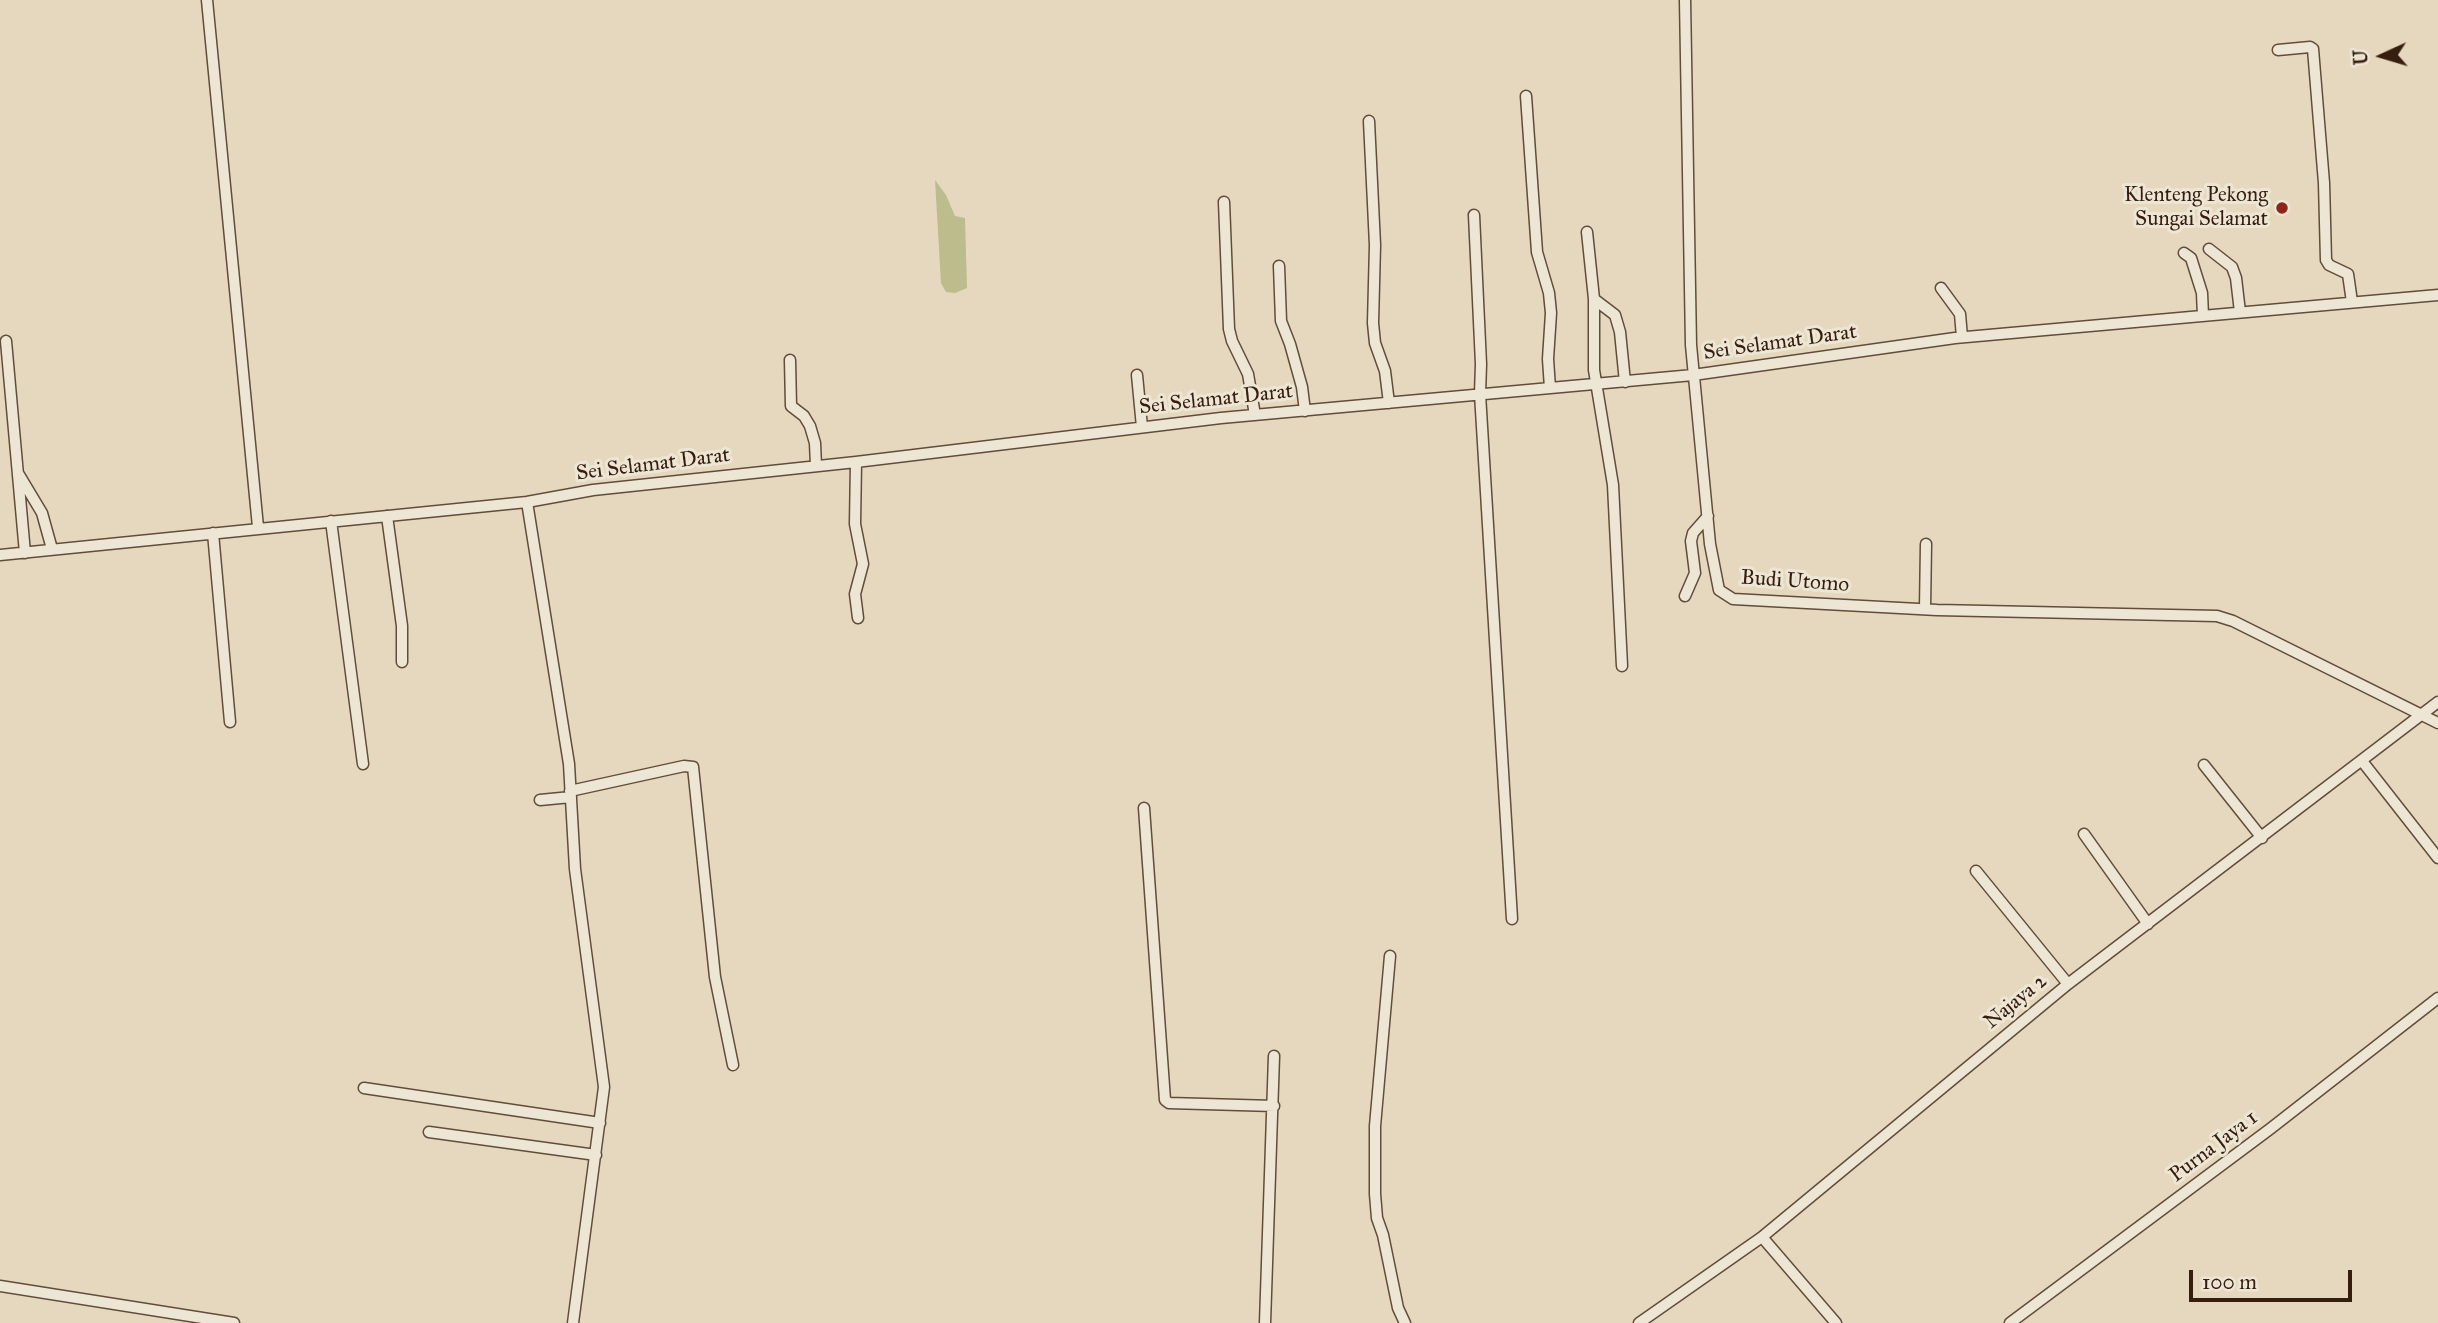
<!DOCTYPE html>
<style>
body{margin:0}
#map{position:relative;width:2438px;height:1323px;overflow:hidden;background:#e5d8be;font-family:"IM FELL Great Primer",serif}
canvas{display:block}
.north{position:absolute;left:2347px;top:21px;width:70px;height:70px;-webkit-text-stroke:5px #eee6d5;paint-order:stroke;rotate:266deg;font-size:19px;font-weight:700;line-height:28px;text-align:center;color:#361e0e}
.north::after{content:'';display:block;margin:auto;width:24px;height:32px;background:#361e0e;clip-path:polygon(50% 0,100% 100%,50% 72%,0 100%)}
.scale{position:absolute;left:2189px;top:1270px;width:163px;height:32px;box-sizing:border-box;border:4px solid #361e0e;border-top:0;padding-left:9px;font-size:21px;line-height:24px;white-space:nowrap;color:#361e0e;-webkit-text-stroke:5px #eee6d5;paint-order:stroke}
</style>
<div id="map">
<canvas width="2438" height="1323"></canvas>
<div class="north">U</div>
<div class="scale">100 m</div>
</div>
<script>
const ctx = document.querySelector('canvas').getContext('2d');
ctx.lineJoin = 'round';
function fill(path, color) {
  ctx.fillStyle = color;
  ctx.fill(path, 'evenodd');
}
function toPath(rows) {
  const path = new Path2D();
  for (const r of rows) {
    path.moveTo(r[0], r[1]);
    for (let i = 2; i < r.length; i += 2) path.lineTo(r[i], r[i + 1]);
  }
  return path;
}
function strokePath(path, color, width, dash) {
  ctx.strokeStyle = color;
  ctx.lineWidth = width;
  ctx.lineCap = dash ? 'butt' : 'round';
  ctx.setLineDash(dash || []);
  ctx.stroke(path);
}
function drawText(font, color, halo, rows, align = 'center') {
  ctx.font = font + ' "IM FELL Great Primer",serif';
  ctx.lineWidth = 6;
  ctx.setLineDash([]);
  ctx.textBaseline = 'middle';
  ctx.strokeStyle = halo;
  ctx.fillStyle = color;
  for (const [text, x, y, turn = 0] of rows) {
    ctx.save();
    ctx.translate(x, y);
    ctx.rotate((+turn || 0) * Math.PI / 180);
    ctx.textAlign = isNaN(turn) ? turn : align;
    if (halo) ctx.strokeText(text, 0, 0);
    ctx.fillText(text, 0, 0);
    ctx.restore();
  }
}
fill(toPath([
 [935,180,946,195,955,216,965,218,967,288,955,293,946,292,941,283]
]), '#bcbc8c');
const minor = toPath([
 [207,0,258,527],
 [1685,0,1691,345,1710,544,1719,590,1733,599,1937,610,2217,616,2233,621,2438,723],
 [2278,50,2310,47,2313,49,2324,183,2326,260,2329,265,2348,274,2352,302],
 [1526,96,1537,252,1549,293,1551,313,1548,359,1550,388],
 [1369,121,1375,245,1373,323,1375,343,1385,371,1389,403],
 [1224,202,1229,329,1232,341,1248,374,1255,415],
 [1474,215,1481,364,1480,394,1512,919],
 [1587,232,1594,299,1594,370,1613,485,1622,666],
 [2209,249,2232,267,2236,278,2240,312],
 [2184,253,2191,258,2202,293,2203,316],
 [1279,266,1281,321,1290,344,1302,387,1305,411],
 [1941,288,1960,314,1962,337],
 [1594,299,1615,315,1620,332,1625,382],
 [6,341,25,553],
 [790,360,791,406,804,416,810,426,815,443,816,466],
 [1137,375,1142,427],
 [856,462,855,524,863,564,855,594,858,618],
 [18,473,42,513,52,549],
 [527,502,569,764,575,869,604,1087,573,1323],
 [387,516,402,626,402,662],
 [331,521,363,764],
 [213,533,230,722],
 [0,555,527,502,593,490,856,462,1221,418,1693,375,1955,338,2438,295],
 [1685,596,1695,573,1691,541,1693,533,1708,516],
 [1925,609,1926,544],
 [2362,761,2438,858],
 [2204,765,2262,838],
 [570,791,684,766,693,767,715,977,733,1065],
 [540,800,571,797],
 [1144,808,1165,1100,1169,1103,1274,1106],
 [2084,834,2148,924],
 [1976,871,2068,984],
 [1390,956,1375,1126,1375,1194,1377,1218,1383,1235,1398,1308,1405,1323],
 [364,1088,600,1123],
 [429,1132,596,1155],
 [1762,1237,1836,1323],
 [0,1286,234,1323],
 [1265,1323,1274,1056],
 [1639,1323,1762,1237,2068,984,2438,702],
 [2010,1323,2270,1129,2438,998]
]);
strokePath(minor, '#624c3a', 13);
strokePath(minor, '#eee6d5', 10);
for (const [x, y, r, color] of [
 [2282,208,7,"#8f2418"]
]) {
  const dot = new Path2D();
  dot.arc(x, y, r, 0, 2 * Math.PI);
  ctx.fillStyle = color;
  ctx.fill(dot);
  strokePath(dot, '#eee6d5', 2.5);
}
drawText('21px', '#361e0e', '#eee6d5', [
 ["Klenteng Pekong",2268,196],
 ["Sungai Selamat",2268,220]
], 'right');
drawText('21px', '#361e0e', '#eee6d5', [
 ["Sei Selamat Darat",1780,343,-8],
 ["Sei Selamat Darat",1216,400,-6],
 ["Sei Selamat Darat",653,465,-7],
 ["Budi Utomo",1795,582,4],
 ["Najaya 2",2016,1002,-39],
 ["Purna Jaya 1",2214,1147,-37]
]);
</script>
